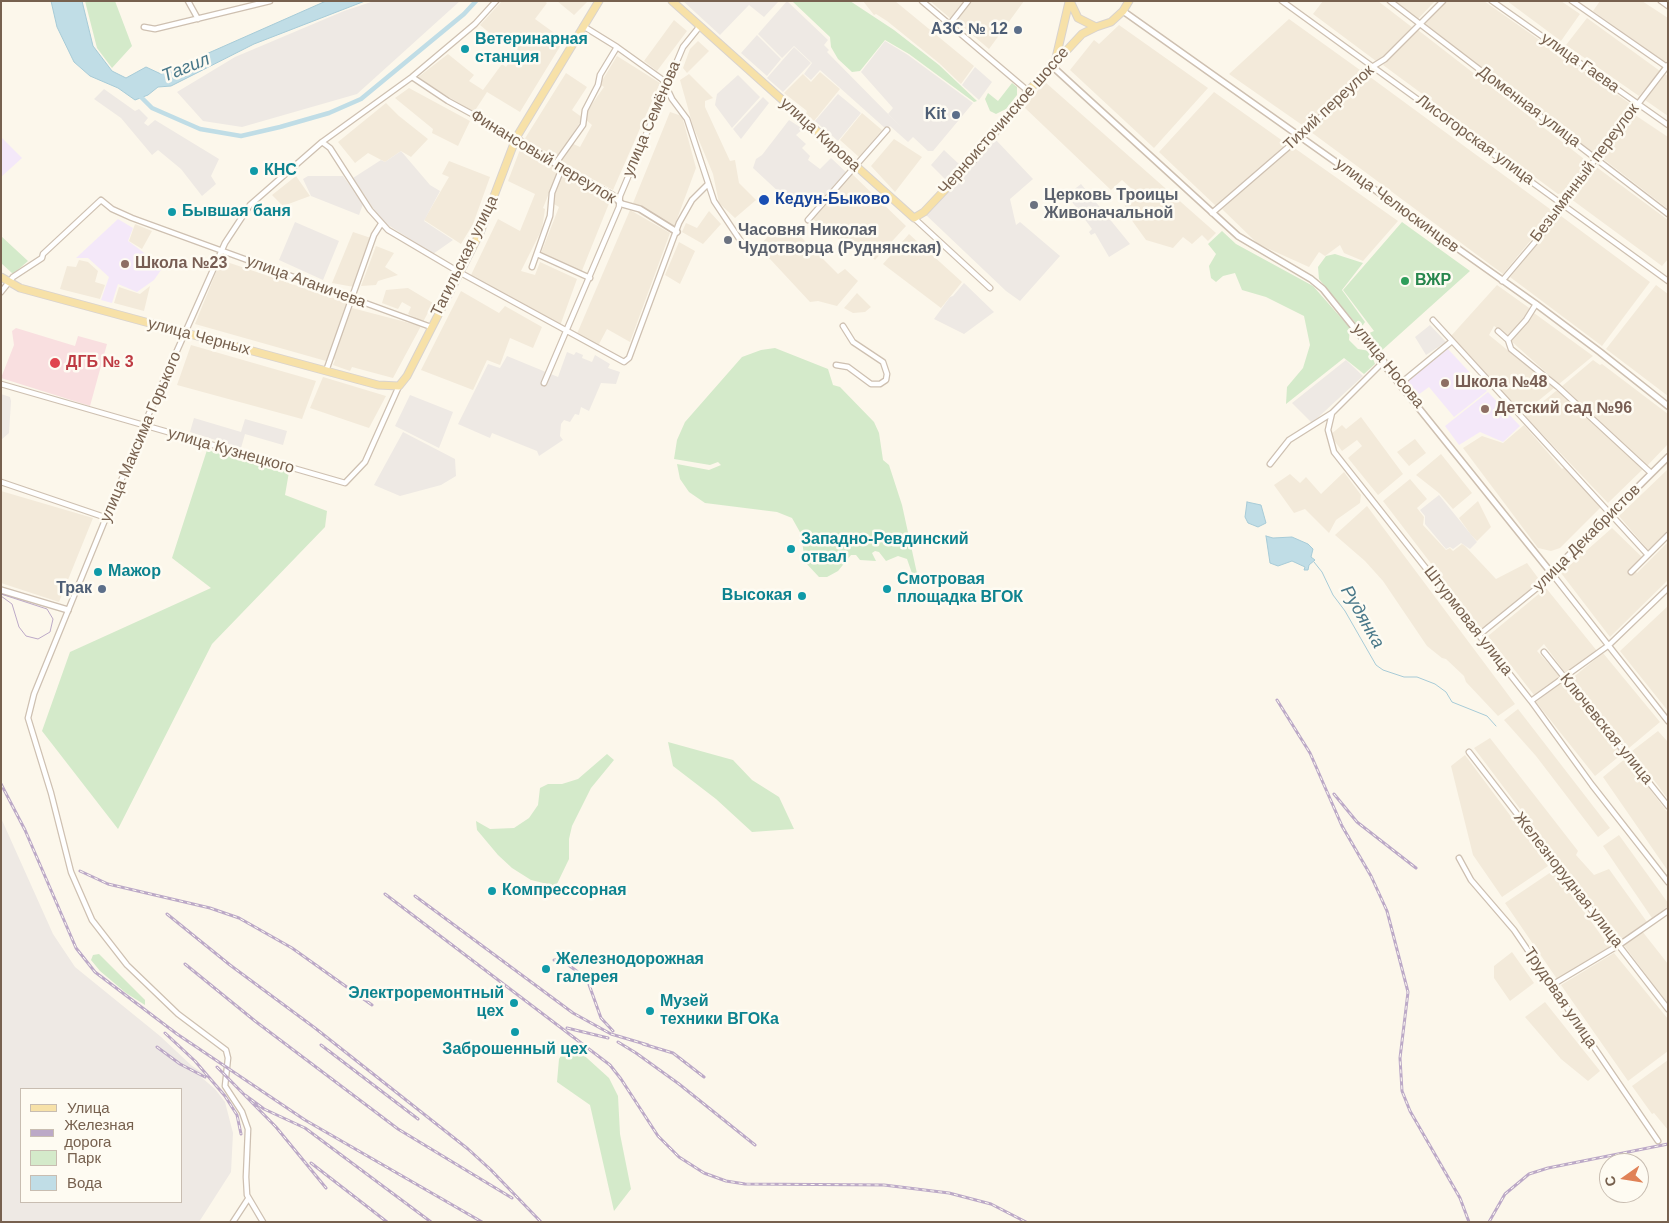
<!DOCTYPE html>
<meta charset="utf-8">
<style>
body{margin:0}
#map{position:relative;width:1669px;height:1223px;overflow:hidden;background:#fcf7eb;font-family:Arial,sans-serif}
canvas{display:block}
.frame{position:absolute;inset:0;border:2px solid #77614f;pointer-events:none}
.legend{position:absolute;left:20px;top:1088px;width:162px;height:115px;box-sizing:border-box;background:#fefbf2;border:1px solid #c8bdb1;margin:0;padding:6px 9px;list-style:none;font-size:15px;color:#77614f}
.legend li{display:flex;align-items:center;gap:10px;height:25px}
.legend b{width:25px;border:1px solid #c8bdb1}
.north{position:absolute;left:1599px;top:1153px;width:50px;height:50px;box-sizing:border-box;background:#fefbf2;border:1px solid #c8bdb1;border-radius:50%;rotate:257deg;font-size:14px;font-weight:700;line-height:20px;text-align:center;color:#77614f}
.north::after{content:'';display:block;margin:auto;width:18px;height:22px;background:#e08257;clip-path:polygon(50% 0,100% 100%,50% 72%,0 100%)}
</style>
<div id="map">
<canvas width="1669" height="1223"></canvas>
<div class="frame"></div>
<ul class="legend">
<li><b style="height:6px;background:#f7e1a8"></b>Улица</li>
<li><b style="height:6px;background:#bca9c7"></b>Железная дорога</li>
<li><b style="height:14px;background:#d4eaca"></b>Парк</li>
<li><b style="height:14px;background:#c0dde6"></b>Вода</li>
</ul>
<div class="north">С</div>
</div>
<script>
const ctx = document.querySelector('canvas').getContext('2d');
ctx.lineJoin = 'round';
function fill(path, color) {
  ctx.fillStyle = color;
  ctx.fill(path, 'evenodd');
}
function toPath(rows) {
  const path = new Path2D();
  for (const r of rows) {
    path.moveTo(r[0], r[1]);
    for (let i = 2; i < r.length; i += 2) path.lineTo(r[i], r[i + 1]);
  }
  return path;
}
function strokePath(path, color, width, dash) {
  ctx.strokeStyle = color;
  ctx.lineWidth = width;
  ctx.lineCap = dash ? 'butt' : 'round';
  ctx.setLineDash(dash || []);
  ctx.stroke(path);
}
function drawText(font, color, halo, rows, align = 'center') {
  ctx.font = font + ' Arial,sans-serif';
  ctx.lineWidth = 5;
  ctx.setLineDash([]);
  ctx.textBaseline = 'middle';
  ctx.strokeStyle = halo;
  ctx.fillStyle = color;
  for (const [text, x, y, turn = 0] of rows) {
    ctx.save();
    ctx.translate(x, y);
    ctx.rotate((+turn || 0) * Math.PI / 180);
    ctx.textAlign = isNaN(turn) ? turn : align;
    if (halo) ctx.strokeText(text, 0, 0);
    ctx.fillText(text, 0, 0);
    ctx.restore();
  }
}
fill(toPath([
 [502,1,544,1,547,3,535,19,564,40,520,112,487,92,474,112,417,78,448,54,474,75,469,81,483,90,502,64,506,67,518,50,507,42,503,44,480,25],
 [557,1,588,1,574,15],
 [863,1,895,1,974,66,961,84,939,63,887,21,876,14,874,15],
 [930,1,965,1,951,19],
 [970,1,1024,1,989,49,955,20],
 [1323,1,1378,1,1413,28,1383,58,1376,61,1313,14],
 [1395,1,1435,1,1418,19],
 [1446,1,1484,1,1632,105,1594,153,1425,24],
 [1507,1,1561,1,1580,14,1561,41],
 [1600,1,1642,1,1668,18,1668,59,1665,62,1593,11],
 [1587,18,1660,71,1639,96,1566,45],
 [1289,19,1360,70,1337,99,1305,127,1229,74],
 [674,20,687,31,657,71,644,61],
 [1119,25,1208,88,1154,148,1070,70,1094,40,1099,44],
 [1418,30,1588,162,1562,193,1558,194,1383,65],
 [698,41,709,51,687,73,683,68,690,49],
 [617,56,660,83,613,190,560,162,571,143,580,147,592,125,586,120,585,114,604,87,600,84],
 [820,72,840,89,814,121,806,114,807,111,784,93,803,74,811,82],
 [566,73,587,87,572,110,583,118,557,158,524,140],
 [689,74,713,98,705,101,705,107,730,161,735,160,739,183,756,200,735,218,719,203,713,174,693,126,680,80],
 [1366,74,1554,212,1503,274,1311,132,1343,102],
 [1665,74,1668,76,1668,116,1645,100],
 [1045,82,1216,233,1208,241,1202,235,1192,244,1183,237,1173,248,1146,240,1128,215,1123,200,1133,190,1122,180,1111,190,1024,107],
 [409,88,470,121,458,146,432,133,433,129,395,98],
 [1214,92,1287,144,1216,206,1159,152],
 [386,103,399,116,428,139,411,157,401,151,385,162,368,153,355,163,338,142],
 [670,112,682,116,696,168,674,227,633,203],
 [862,113,882,130,859,157,840,140],
 [1635,115,1668,137,1668,209,1602,158],
 [894,139,922,157,895,192,871,166],
 [521,147,559,168,543,208,545,209,542,229,521,271,535,275,540,262,577,279,560,326,471,275,498,219,520,231,535,194,508,181],
 [1293,147,1398,221,1363,261,1344,253,1340,245,1325,256,1319,252,1309,267,1258,244,1222,209],
 [449,161,490,177,473,224,461,244,424,220,449,177,442,174],
 [1595,166,1668,220,1668,259,1662,266,1571,199],
 [562,174,610,201,581,273,541,253,559,207,552,203,552,194],
 [852,174,906,226,875,260,868,253,864,257,844,238,839,239,813,219],
 [296,176,310,196,283,206,272,195],
 [630,210,670,233,630,342,607,329,598,346,576,336],
 [709,211,721,224,703,244,682,232,686,223,697,228],
 [1561,216,1650,282,1602,346,1510,277],
 [135,224,152,231,142,249,129,241],
 [776,227,796,232,838,274,845,269,858,281,837,306,818,301,810,302,770,259,756,250],
 [353,232,371,238,354,287,332,283],
 [909,234,962,282,941,308,883,264],
 [679,242,695,251,680,284,665,275],
 [376,246,394,253,385,267,398,275,378,281,376,285,361,286],
 [79,260,88,262,98,271,95,282,105,285,100,299,60,289,67,266,76,267],
 [221,260,348,303,326,361,195,324],
 [1497,285,1532,310,1509,337,1494,326,1489,335,1554,388,1522,414,1451,336],
 [1656,285,1668,294,1668,396,1606,349],
 [150,286,144,311,114,303,119,287,140,294],
 [408,288,433,303,423,322,408,314,411,307,402,302,398,309,382,303,386,290],
 [461,291,499,313,505,306,542,327,533,348,510,338,500,365,487,360,473,390,421,370],
 [857,293,871,307,865,312,853,313,844,308],
 [352,308,421,326,393,378,352,367,350,371,333,365,335,360,332,358],
 [1534,313,1593,356,1559,384,1510,340],
 [191,345,316,381,302,419,177,385],
 [1593,360,1600,365,1602,364,1668,414,1668,444,1647,466,1561,387],
 [323,377,386,396,369,428,310,408],
 [1556,391,1559,391,1644,468,1608,503,1525,416],
 [1361,417,1403,474,1378,495,1348,458,1362,446,1357,440,1342,451,1330,435,1342,425,1346,429],
 [1524,425,1562,469,1565,467,1601,507,1560,548,1551,551,1538,548,1463,448,1482,436,1503,443],
 [1415,439,1426,453,1409,466,1397,452],
 [1441,454,1472,493,1453,509,1439,493,1416,475],
 [1668,469,1668,530,1648,550,1619,516],
 [1344,472,1361,495,1360,503,1336,520,1329,533,1305,509,1294,513,1274,485,1290,474,1300,483,1306,477,1321,494],
 [1410,479,1427,499,1417,508,1424,517,1423,525,1446,550,1450,548,1453,551,1462,544,1465,546,1496,579,1527,563,1541,582,1482,630,1383,501],
 [1,491,93,518,59,602,1,583],
 [1478,501,1491,527,1477,541,1471,535,1459,518],
 [1367,506,1515,704,1498,716,1466,682,1464,676,1446,659,1442,658,1427,646,1383,581,1365,561,1335,535],
 [1612,528,1642,557,1632,567,1637,573,1668,542,1668,580,1610,637,1561,573],
 [1546,588,1597,651,1566,674,1544,644,1537,651,1561,677,1534,695,1488,636],
 [1668,606,1668,711,1620,651],
 [1603,653,1660,722,1629,748,1571,679],
 [1563,681,1622,754,1595,776,1536,702],
 [1518,709,1610,828,1598,837,1536,756,1504,720],
 [1658,731,1668,742,1668,799,1632,751],
 [1490,738,1578,851,1576,855,1594,875,1609,869,1647,922,1620,941,1474,748],
 [1465,755,1548,866,1502,897,1473,855,1451,766],
 [1626,758,1668,813,1668,871,1603,777],
 [1619,835,1668,903,1668,906,1652,918,1603,846],
 [1554,870,1611,949,1557,979,1505,903],
 [1642,931,1668,964,1668,1004,1623,944],
 [1512,952,1534,983,1510,1001,1494,978,1494,966],
 [1614,953,1668,1019,1668,1051,1628,1081,1561,985],
 [1545,1002,1600,1071,1588,1081,1561,1059,1525,1017],
 [1668,1060,1668,1130,1654,1113,1652,1114,1632,1086]
]), '#f3eada');
fill(toPath([
 [374,1,460,1,357,94,242,127,203,121,177,92,235,57,344,11],
 [683,1,779,1,764,17,749,5,720,35],
 [787,1,828,40,824,45,829,50,827,52,901,127,888,114,893,108,861,72,885,41,908,55,973,103,933,151,928,151,913,137,908,142,890,126,886,129,820,70,811,80,804,74,812,63,794,46,782,58,758,34],
 [757,35,781,59,767,76,741,53],
 [794,47,811,63,783,92,767,78],
 [975,67,992,82,979,100,962,85],
 [738,75,760,97,732,128,715,105,717,94],
 [104,89,135,111,139,109,148,118,144,123,148,126,155,120,219,159,211,176,216,184,202,196,181,169,158,150,152,155,121,118,94,99],
 [838,94,861,113,838,141,815,121],
 [763,97,769,103,741,139,733,129],
 [789,120,803,129,796,135,806,144,802,148,810,156,808,160,820,169,831,158,846,172,816,205,805,196,795,207,753,168,756,159,762,155],
 [996,140,1033,179,1010,199,1016,225,1020,222,1060,256,1020,301,1006,291,925,214],
 [944,150,961,166,946,180,931,165],
 [401,151,430,185,440,191,424,221,453,240,433,254,382,221,353,178,381,160,385,162],
 [308,176,343,176,363,204,359,215,311,196,303,179],
 [1081,184,1130,244,1109,257,1095,233,1091,235,1089,232,1092,229,1067,195],
 [295,222,339,241,323,280,279,260],
 [964,283,994,312,964,334,934,319,950,297,953,296],
 [1430,325,1446,342,1426,355,1415,337],
 [567,352,574,355,576,352,583,355,582,358,592,362,595,355,610,364,608,368,620,372,616,384,601,383,589,411,581,407,579,415,575,414,570,422,564,420,561,424,560,436,563,440,539,456,537,451,492,433,490,438,458,424,488,364,500,368,507,356,558,377],
 [1346,360,1363,376,1312,423,1292,403],
 [1,394,10,397,11,401,9,433,1,440],
 [410,395,453,412,439,448,395,426],
 [194,418,241,432,245,419,287,431,283,445,245,434,241,448,190,432],
 [403,432,455,459,456,476,441,485,400,496,374,485],
 [1439,495,1477,542,1470,549,1461,543,1453,549,1450,547,1446,549,1425,524,1425,516,1420,510],
 [1,818,53,934,75,967,160,1036,192,1066,203,1073,201,1077,215,1089,225,1102,233,1133,231,1172,199,1222,1,1222],
 [21,1089,181,1089,181,1202,21,1202]
]), '#eee9e4');
fill(toPath([
 [1,137,22,158,1,177],
 [118,219,133,228,128,241,143,252,161,270,154,280,137,292,118,284,112,303,101,300,109,277,88,258,76,258],
 [1448,349,1487,391,1454,417,1429,387,1418,395,1407,380],
 [1488,392,1520,426,1503,442,1480,432,1459,445,1445,426]
]), '#f4e8f9');
fill(toPath([
 [16,328,75,346,78,336,107,344,90,406,1,378,14,345,12,331]
]), '#f9dfe0');
fill(toPath([
 [85,1,115,1,132,46,112,68,97,48],
 [792,1,850,1,894,30,939,65,977,101,974,102,909,54,885,40,860,71,852,72,838,59,831,47,830,37],
 [1012,83,1017,87,1017,95,1006,109,996,114,990,111,985,99,988,93,998,101],
 [1402,222,1470,271,1380,352,1367,334,1374,331,1343,290],
 [1222,231,1236,244,1313,286,1350,328,1349,340,1358,349,1370,351,1375,364,1364,374,1344,358,1286,404,1287,387,1303,368,1310,345,1304,316,1266,297,1242,290,1235,273,1223,276,1216,282,1211,278,1209,266,1216,254,1208,244],
 [1,236,28,261,13,274,1,263],
 [1335,254,1363,263,1342,290,1365,322,1363,325,1358,326,1319,279,1318,267,1326,256],
 [775,348,828,369,833,385,840,387,874,422,879,433,883,460,889,465,902,505,918,578,915,582,907,559,898,556,886,561,879,552,875,551,872,553,876,561,860,560,856,555,851,555,838,571,827,577,819,577,805,562,801,534,792,518,777,512,705,503,689,492,680,479,677,464,709,470,721,465,718,462,710,465,674,459,677,440,685,422,742,357,761,350],
 [207,450,289,472,285,495,327,511,325,527,212,644,118,829,42,731,70,652,211,588,172,558],
 [668,742,733,760,752,780,779,797,794,829,752,832,716,799,673,766],
 [607,754,614,760,591,788,572,826,569,839,569,859,556,886,531,880,512,868,498,855,477,830,476,821,490,829,514,828,529,818,538,805,540,788,548,784,562,784,578,779],
 [99,954,145,1000,145,1005,126,993,100,971,91,960,93,955],
 [567,1046,577,1049,609,1078,618,1096,620,1134,631,1189,614,1211,590,1105,557,1082,559,1059]
]), '#d4eaca');
const water = toPath([
 [51,1,82,1,93,46,112,71,126,78,146,67,161,74,326,1,365,1,254,44,171,86,158,87,148,95,135,100,118,88,90,76,74,62,57,27,51,1],
 [1247,502,1261,505,1266,523,1258,527,1248,523,1245,517,1247,502],
 [1266,536,1273,538,1292,537,1308,544,1313,549,1311,557,1315,560,1309,565,1308,570,1304,570,1305,567,1292,561,1278,566,1270,563,1266,536]
]);
fill(water, '#c0dde6');
strokePath(water, '#a7cbd7', 1);
strokePath(toPath([
 [1314,562,1322,572,1333,595,1345,611,1376,665,1383,670,1404,677,1417,677,1435,684,1446,692,1452,702,1487,716,1496,726]
]), '#a7cbd7', 1);
strokePath(toPath([
 [138,94,152,108,200,129,241,136,280,127,329,113,361,99,464,14,476,1]
]), '#c0dde6', 4.5);
const minor = toPath([
 [188,1,198,19],
 [922,1,1028,91],
 [1282,1,1668,281],
 [1390,1,1668,214],
 [1492,1,1668,125],
 [1572,1,1667,67],
 [1661,1,1668,6],
 [950,24,968,1],
 [583,26,617,47,663,80,672,99,687,119,714,201,744,246],
 [144,27,155,29,270,1],
 [412,77,448,101,516,138],
 [322,142,330,148,370,210,388,230,459,272,624,362,629,358,679,223,692,200,708,184],
 [556,163,583,125,585,110,598,85,600,75,617,47],
 [1212,213,1300,137,1337,101,1364,72,1385,59,1443,1],
 [914,218,990,288],
 [808,220,887,130],
 [537,254,590,278],
 [532,267,550,216,552,193,562,168],
 [1502,281,1552,222,1574,187,1668,65],
 [1,292,13,277,42,258,43,254,101,200,112,209,132,218,431,327],
 [1433,320,1648,555],
 [1498,331,1508,340,1511,349,1558,387,1651,473],
 [1508,340,1526,320,1536,304],
 [1384,361,1332,413,1328,430,1334,452,1531,701,1592,785,1668,882],
 [836,365,848,367,871,384,880,384,886,380,887,374,883,362,853,342,843,326],
 [326,371,374,235,381,224],
 [544,383,619,207,620,196,683,47,700,26],
 [1401,383,1452,341],
 [1,384,345,483,365,462,399,386],
 [1270,464,1289,440,1332,413],
 [1,482,107,518],
 [1631,572,1668,535],
 [1479,635,1553,575,1668,721],
 [1544,652,1668,806],
 [1531,701,1609,645,1668,588],
 [1469,752,1668,1009],
 [1459,858,1471,880,1514,930,1658,1141],
 [1552,985,1619,945,1668,911],
 [233,1222,248,1199],
 [263,1222,247,1195,246,1177,248,1129,242,1112,225,1086,228,1058,226,1050,178,1014,127,965,92,920,71,872,51,793,28,718,34,694,143,427,225,243,250,205,322,142,412,77,475,24,496,1]
]);
const tertiary = toPath([
 [1123,11,1536,304,1600,352,1668,406],
 [1053,67,1238,236,1311,279,1323,289,1553,575,1558,566,1668,457],
 [516,138,562,168,612,195,622,204,640,209,677,232],
 [1,590,68,610]
]);
const primary = toPath([
 [672,1,914,218,924,212,973,160,1028,91,1055,63,1082,34,1096,27],
 [1070,1,1078,18,1096,27,1111,22,1123,11,1129,1],
 [1055,62,1069,2],
 [1,277,20,288,378,385,399,386,407,376,480,233,516,138,599,1]
]);
strokePath(minor, '#cec0b1', 7);
strokePath(tertiary, '#cec0b1', 8);
strokePath(primary, '#d9d3ce', 9);
strokePath(minor, '#fff', 4.5);
strokePath(tertiary, '#fff', 5);
strokePath(primary, '#f7e1a8', 7);
strokePath(toPath([
 [1,594,47,609,53,619,50,632,38,639,26,636,19,627,12,604,1,596]
]), '#bca9c7', 1);
const rail = toPath([
 [1277,700,1310,753,1342,826,1371,876,1387,911,1408,992,1400,1058,1402,1091,1410,1111,1460,1198,1469,1222],
 [1,784,25,830,76,948,95,972,177,1034,305,1120,482,1222],
 [1334,794,1357,822,1416,868],
 [80,871,108,884,210,908,239,918,292,948,372,1005],
 [385,894,610,1065,621,1079,658,1136,679,1157,704,1173,726,1181,745,1184,884,1185,949,1193,991,1204,1026,1222],
 [415,896,573,1013,611,1034,648,1045],
 [167,914,230,965,315,1028,468,1149,491,1170,541,1222],
 [554,960,562,960,587,979,601,1018,613,1031],
 [185,964,255,1021,398,1129,512,1198],
 [567,1028,608,1038],
 [165,1033,195,1061,225,1096,237,1115,241,1134],
 [618,1042,636,1053,679,1084,755,1145],
 [643,1044,673,1053,704,1077],
 [321,1045,418,1119],
 [157,1047,180,1064,205,1077],
 [217,1067,276,1127,326,1188],
 [245,1095,264,1109,305,1128,431,1222],
 [311,1163,387,1222],
 [1489,1222,1505,1194,1529,1174,1548,1168,1668,1144]
]);
strokePath(rail, '#bca9c7', 3);
strokePath(rail, '#fefbf2', 1, [4]);
for (const [x, y, r, color] of [
 [1018,30,5,"#5c6f8a"],
 [465,49,5,"#0f9aa8"],
 [956,115,5,"#5c6f8a"],
 [254,171,5,"#0f9aa8"],
 [764,200,6,"#1a4fb4"],
 [1034,205,5,"#6b7280"],
 [172,212,5,"#0f9aa8"],
 [728,240,5,"#6b7280"],
 [125,264,5,"#8d6e63"],
 [1405,281,5,"#2e9e5b"],
 [55,363,6,"#e0444e"],
 [1445,383,5,"#8d6e63"],
 [1485,409,5,"#8d6e63"],
 [791,549,5,"#0f9aa8"],
 [98,572,5,"#0f9aa8"],
 [102,589,5,"#5c6f8a"],
 [887,589,5,"#0f9aa8"],
 [802,596,5,"#0f9aa8"],
 [492,891,5,"#0f9aa8"],
 [546,969,5,"#0f9aa8"],
 [514,1003,5,"#0f9aa8"],
 [650,1011,5,"#0f9aa8"],
 [515,1032,5,"#0f9aa8"]
]) {
  const dot = new Path2D();
  dot.arc(x, y, r, 0, 2 * Math.PI);
  ctx.fillStyle = color;
  ctx.fill(dot);
  strokePath(dot, '#fefbf2', 2);
}
drawText('bold 16px', '#4e5e75', '#fefbf2', [
 ["АЗС № 12",1008,30],
 ["Kit",946,115],
 ["Трак",92,589]
], 'right');
drawText('bold 16px', '#0d838f', '#fefbf2', [
 ["Ветеринарная",475,40],
 ["станция",475,58],
 ["КНС",264,171],
 ["Бывшая баня",182,212],
 ["Западно-Ревдинский",801,540],
 ["отвал",801,558],
 ["Мажор",108,572],
 ["Смотровая",897,580],
 ["площадка ВГОК",897,598],
 ["Высокая",792,596,"right"],
 ["Компрессорная",502,891],
 ["Железнодорожная",556,960],
 ["галерея",556,978],
 ["Электроремонтный",504,994,"right"],
 ["цех",504,1012,"right"],
 ["Музей",660,1002],
 ["техники ВГОКа",660,1020],
 ["Заброшенный цех",515,1050,"center"]
], 'left');
drawText('16px', '#77614f', '#fefbf2', [
 ["улица Гаева",1580,63,35],
 ["Доменная улица",1529,107,37],
 ["Тихий переулок",1329,108,-43],
 ["улица Семёнова",652,119,-67],
 ["Черноисточинское шоссе",1004,121,-49],
 ["улица Кирова",820,135,42],
 ["Лисогорская улица",1475,140,36],
 ["Финансовый переулок",543,157,31],
 ["Безымянный переулок",1585,173,-53],
 ["улица Челюскинцев",1397,206,36],
 ["Тагильская улица",465,256,-64],
 ["улица Аганичева",306,282,20],
 ["улица Черных",199,337,15],
 ["улица Носова",1388,366,51],
 ["улица Максима Горького",141,437,-67],
 ["улица Кузнецкого",231,451,16],
 ["улица Декабристов",1587,538,-45],
 ["Штурмовая улица",1468,621,52],
 ["Ключевская улица",1606,729,51],
 ["Железнорудная улица",1568,880,52],
 ["Трудовая улица",1560,998,56]
]);
drawText('bold 16px', '#5b616d', '#fefbf2', [
 ["Церковь Троицы",1044,196],
 ["Живоначальной",1044,214],
 ["Часовня Николая",738,231],
 ["Чудотворца (Руднянская)",738,249]
], 'left');
drawText('bold 16px', '#164399', '#fefbf2', [
 ["Кедун-Быково",775,200]
], 'left');
drawText('bold 16px', '#785e54', '#fefbf2', [
 ["Школа №23",135,264],
 ["Школа №48",1455,383],
 ["Детский сад №96",1495,409]
], 'left');
drawText('bold 16px', '#27864d', '#fefbf2', [
 ["ВЖР",1415,281]
], 'left');
drawText('bold 16px', '#be3a42', '#fefbf2', [
 ["ДГБ № 3",66,363]
], 'left');
drawText('italic 18px', '#497889', '#fefbf2', [
 ["Тагил",186,68,-22],
 ["Рудянка",1362,617,60]
]);
</script>
